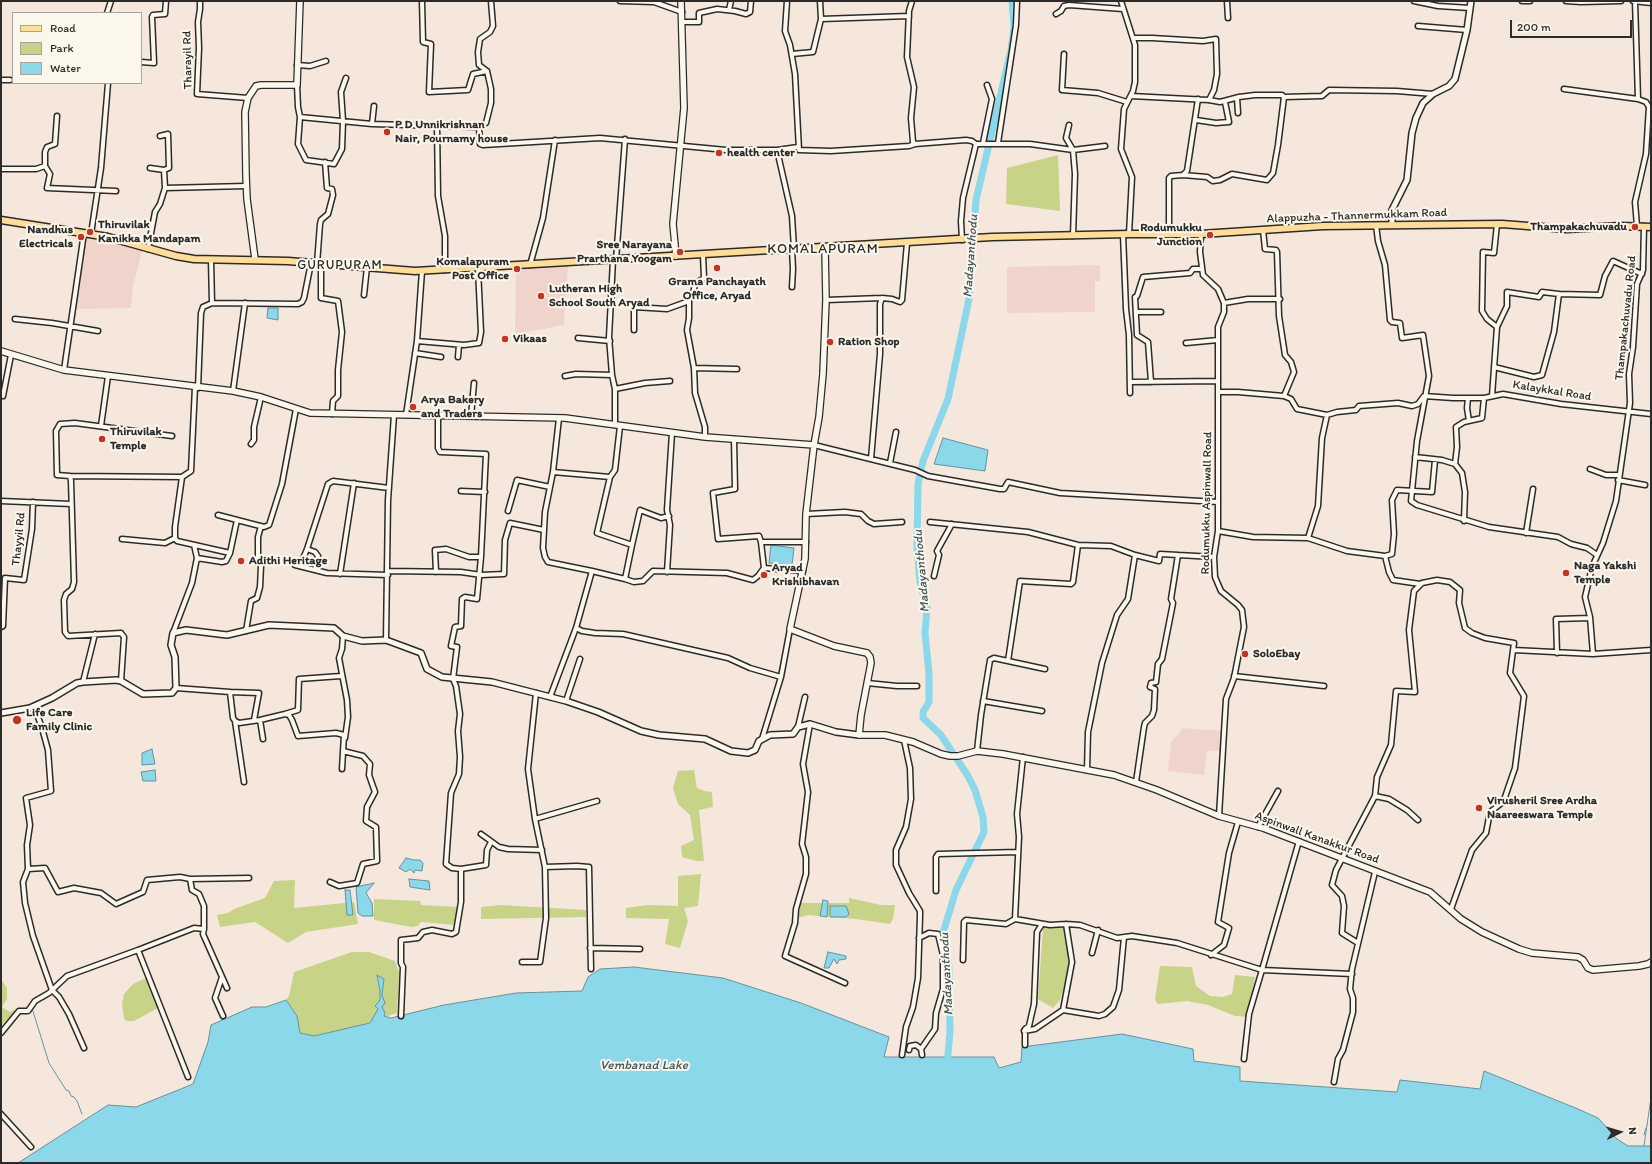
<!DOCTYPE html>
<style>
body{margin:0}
#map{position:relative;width:1652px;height:1164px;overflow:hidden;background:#f6e7dd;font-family:Itim,sans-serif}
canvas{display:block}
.frame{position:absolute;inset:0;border:2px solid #2b2b2b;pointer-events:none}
.legend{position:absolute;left:12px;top:12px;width:130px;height:72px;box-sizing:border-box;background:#fbf7ec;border:1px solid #a8a59f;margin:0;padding:5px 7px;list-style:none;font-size:12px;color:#2b2b2b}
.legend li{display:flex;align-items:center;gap:8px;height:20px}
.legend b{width:20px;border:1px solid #a8a59f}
.north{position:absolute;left:1600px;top:1112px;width:40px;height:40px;-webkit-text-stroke:3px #fbf7ec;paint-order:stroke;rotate:85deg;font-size:11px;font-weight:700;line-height:16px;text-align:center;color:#2b2b2b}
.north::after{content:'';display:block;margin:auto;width:14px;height:18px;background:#2b2b2b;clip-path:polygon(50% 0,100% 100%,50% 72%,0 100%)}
.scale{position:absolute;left:1510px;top:20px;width:122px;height:18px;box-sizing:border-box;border:2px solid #2b2b2b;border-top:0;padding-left:5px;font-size:12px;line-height:14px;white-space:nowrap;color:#2b2b2b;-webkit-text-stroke:3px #fbf7ec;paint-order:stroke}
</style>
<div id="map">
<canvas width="1652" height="1164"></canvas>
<div class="frame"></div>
<ul class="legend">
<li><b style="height:5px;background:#ffdd96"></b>Road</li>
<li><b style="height:11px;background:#c7d387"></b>Park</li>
<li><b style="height:11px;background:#8ad8e9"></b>Water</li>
</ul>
<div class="north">N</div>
<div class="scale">200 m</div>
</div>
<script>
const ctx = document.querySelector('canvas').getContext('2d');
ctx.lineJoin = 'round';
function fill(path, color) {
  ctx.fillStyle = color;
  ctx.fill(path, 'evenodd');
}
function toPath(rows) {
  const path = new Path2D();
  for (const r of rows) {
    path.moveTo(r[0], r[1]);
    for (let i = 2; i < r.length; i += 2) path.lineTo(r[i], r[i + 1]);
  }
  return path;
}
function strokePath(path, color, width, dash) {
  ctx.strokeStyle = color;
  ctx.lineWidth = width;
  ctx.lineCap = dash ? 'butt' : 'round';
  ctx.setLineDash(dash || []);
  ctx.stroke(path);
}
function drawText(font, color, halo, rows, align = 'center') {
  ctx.font = font + ' Itim,sans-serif';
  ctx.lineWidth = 4;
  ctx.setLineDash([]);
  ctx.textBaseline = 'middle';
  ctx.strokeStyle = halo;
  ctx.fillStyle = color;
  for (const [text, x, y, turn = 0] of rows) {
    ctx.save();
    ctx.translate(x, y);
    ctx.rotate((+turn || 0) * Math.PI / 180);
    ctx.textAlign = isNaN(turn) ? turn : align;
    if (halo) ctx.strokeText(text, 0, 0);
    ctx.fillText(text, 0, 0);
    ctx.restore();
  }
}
fill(toPath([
 [85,235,143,247,133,287,131,308,76,309],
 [568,265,564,325,515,334,516,268],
 [1092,265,1100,265,1100,281,1095,281,1095,312,1007,313,1007,267],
 [1183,728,1221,731,1220,751,1207,751,1204,775,1168,771,1171,742]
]), '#f0d4cb');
fill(toPath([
 [1058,155,1060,211,1006,204,1007,168],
 [694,770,697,788,704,791,712,792,713,807,699,810,704,861,696,861,682,857,681,846,694,840,690,815,678,804,673,788,678,771],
 [701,874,698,906,684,908,688,921,680,948,665,944,669,919,626,918,626,908,647,905,678,906,678,876],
 [295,880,294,908,354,902,358,924,306,932,288,943,255,922,220,927,217,915,228,913,234,909,265,898,274,881],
 [849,898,881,905,895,905,893,919,890,924,856,919,808,915,798,918,801,903,849,903],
 [374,899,420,901,421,905,458,907,455,925,421,922,418,926,411,927,374,920],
 [501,905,586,910,586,917,481,919,481,907],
 [1071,927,1070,968,1060,1000,1053,1008,1038,999,1043,928],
 [352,952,369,952,395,961,399,972,397,1013,353,1028,314,1036,300,1033,297,1016,286,1000,289,996,294,972],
 [1160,966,1192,967,1196,986,1210,996,1223,997,1232,994,1235,975,1255,977,1249,1017,1235,1016,1208,1005,1187,1001,1158,1004,1155,1000],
 [148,977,158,1008,134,1021,127,1021,124,1019,122,1003,124,994,133,984],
 [1,979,7,988,7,999,2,1007,10,1012,14,1010,15,1012,1,1026]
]), '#c7d387');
const water = toPath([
 [268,308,278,308,278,320,267,318,268,308],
 [943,438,988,450,985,471,934,464,943,438],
 [771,545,794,548,792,565,769,563,771,545],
 [152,749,155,764,142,765,142,753,152,749],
 [155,770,156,781,143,781,141,772,155,770],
 [406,858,414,860,420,860,423,863,422,871,415,870,414,873,410,869,406,872,399,868,406,858],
 [409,879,429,881,430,890,410,887,409,879],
 [374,883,366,893,372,903,373,916,362,916,358,913,356,887,374,883],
 [345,890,350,890,353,915,347,915,345,890],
 [823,900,828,901,827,917,820,916,823,900],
 [830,906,846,906,849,914,846,917,830,917,830,906],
 [828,952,846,956,846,959,839,960,837,964,834,959,829,968,824,968,828,952],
 [634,967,723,978,801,1003,889,1037,884,1057,994,1057,999,1068,1021,1062,1022,1047,1122,1034,1193,1049,1194,1061,1240,1067,1240,1081,1397,1092,1400,1080,1480,1089,1484,1071,1578,1109,1598,1118,1617,1139,1628,1146,1651,1146,1651,1163,18,1163,108,1105,136,1107,193,1084,208,1042,211,1025,252,1007,266,1007,286,1000,297,1016,300,1033,314,1036,370,1023,378,1009,375,1006,380,1000,380,991,377,975,384,979,382,995,385,1003,382,1007,385,1013,384,1016,391,1018,444,1005,516,993,582,991,588,977,600,969,634,967]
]);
fill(water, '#8ad8e9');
strokePath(water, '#64939d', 1);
strokePath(toPath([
 [32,1008,49,1063,66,1090,69,1091,71,1096,74,1097,77,1101,82,1114],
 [1647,1125,1651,1098],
 [1644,1135,1646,1128],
 [1644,1146,1647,1125]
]), '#64939d', 1);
strokePath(toPath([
 [947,1066,950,1032,949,966,943,933,956,890,984,832,983,817,975,790,968,776,941,735,923,718,923,712,929,702,929,674,925,633,927,608,920,582,917,546,918,484,923,461,948,399,969,299,976,200,1011,50,1014,28,1012,1]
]), '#8ad8e9', 7);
const minor = toPath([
 [200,1,200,9,198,22,199,48,197,94,248,98],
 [422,1,423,42,431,44,429,92,468,90,473,74,487,71],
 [620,1,654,2,682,12],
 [787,1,785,31,790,45,795,74,799,150,831,151,909,146,915,144],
 [820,1,821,19],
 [912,1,909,11,907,57,914,87,911,118,913,142,915,144,966,140,972,141,976,144,963,198,961,221,962,240],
 [1121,1,1135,45,1135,82,1133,91,1124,109,1121,149,1132,177,1129,234],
 [1227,1,1228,18],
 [1414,1,1438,6,1470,8],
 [1522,1,1530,1],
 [1566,1,1581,2,1621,1],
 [1633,1,1651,3],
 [1635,1,1638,99,1646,102,1649,107,1646,154,1635,202,1637,226],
 [729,10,731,1],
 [107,13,111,1],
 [1056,14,1061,11,1064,6,1069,5,1123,9],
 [683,22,699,22,699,13,717,9,735,11,746,14,750,12,751,1],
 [1418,26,1467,30],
 [1133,38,1152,38,1203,41,1216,39,1217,74,1214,90,1209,100],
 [792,54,813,52,821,19,909,16],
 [1064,54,1062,90,1098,93,1127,102],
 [141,62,154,63,152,17,153,15,165,14,166,1],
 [297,65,310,66,326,61],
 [1,80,10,80],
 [297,85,298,107,300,117,372,124,479,127,486,123,491,103,491,89,487,71,479,65,478,52,480,39,490,32,493,26,491,1],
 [1564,89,1638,99],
 [1131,96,1209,100,1220,102,1239,97,1255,95,1282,95,1284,97,1278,145,1273,173,1267,180,1232,174,1220,180,1213,181,1207,177,1183,175],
 [1284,97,1322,96,1329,90,1397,91,1433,94],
 [1237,98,1238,113],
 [300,117,298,144,306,160,334,164,342,149,343,121,341,92,346,78],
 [1196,120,1216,123,1229,122,1225,102],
 [372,124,374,106],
 [437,125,438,196,445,236,445,270],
 [1069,125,1066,138,1073,150,1105,146],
 [479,127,480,144,483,145,600,138,726,150,777,150,798,147],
 [160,136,168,134,169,168,164,170],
 [983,143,992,99,987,85],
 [998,143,1016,25,1017,1],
 [976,144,1030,144,1073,150,1075,174,1073,236],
 [777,150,792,216,794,249],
 [45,166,45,152,47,147,55,144,57,116],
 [1,169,36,169,45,166,50,174,47,188,116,191],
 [165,188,246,186],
 [1376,225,1378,241,1385,265,1390,320,1392,322,1400,323,1402,338,1423,335,1429,376,1417,441,1411,501,1417,505,1489,527,1558,537,1571,544,1587,548,1597,555],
 [1263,230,1265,249,1276,250,1277,252,1279,316,1285,355,1291,362,1294,372,1284,396],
 [91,234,101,168,108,83],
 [1123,234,1126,309,1129,335,1130,393],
 [1169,234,1169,178,1171,176,1183,175,1187,171,1198,99],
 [1201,234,1200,252,1203,275,1218,289,1224,303,1224,312,1218,327,1218,531,1214,557,1215,577,1221,591,1238,605,1242,610,1244,627,1234,678,1226,699,1219,816],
 [148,249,155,212,160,204,165,188,164,170,150,168],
 [703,255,704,278,695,284,693,294,689,299,689,318,687,330,694,368,695,393,705,427,705,437],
 [211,260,212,303],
 [613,260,609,337,612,375,615,389,615,425],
 [616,260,625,139],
 [317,264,320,224,321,220,328,214,333,195,332,189,327,188,325,162],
 [321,264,321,298,338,301,342,332,338,370,338,396,333,401,332,414],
 [530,265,543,218,555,140],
 [792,287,793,269,792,249],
 [364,295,367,267],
 [826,300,882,298],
 [1224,303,1248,299,1280,299],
 [1136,312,1161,312],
 [15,319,52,323,98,331],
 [1497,327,1487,319,1482,311,1483,252,1494,253,1497,224],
 [634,330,634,307,667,309,689,301],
 [578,338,610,341],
 [417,341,464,345,479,343,481,332,478,269],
 [1186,343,1218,340],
 [415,353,441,357],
 [458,357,459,345],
 [1494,367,1534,377,1542,375,1554,332,1559,294,1600,295,1605,276,1613,261,1642,274],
 [694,368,737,369],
 [64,370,84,233],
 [565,376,576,374,612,375],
 [1130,382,1218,381],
 [1151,382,1148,342,1137,335,1135,297,1137,296,1143,277,1190,273,1193,269,1202,269],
 [195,387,191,471,182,477,175,527,175,538,177,541,230,553],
 [198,388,201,313,203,307,212,303,298,304,302,302,304,298,311,263],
 [615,389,645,383,670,381],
 [233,391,245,303],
 [3,396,11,355],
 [1492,396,1497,327,1507,306,1507,292,1539,297,1542,292,1559,294],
 [1468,398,1467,408,1469,421],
 [406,415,417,341,422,271],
 [438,415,438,448,440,452,486,454,481,557],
 [1327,415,1337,412,1356,410,1359,406,1398,403,1412,406,1418,404,1424,396,1453,398,1484,398,1503,394,1561,404,1651,414],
 [471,416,474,383],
 [559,418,553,472,545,512,543,548,545,557,548,562,592,571],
 [101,426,108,376],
 [251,444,254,440,254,427,261,397],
 [814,445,915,470,928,476,1000,489,1004,489,1008,482,1060,493,1218,502],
 [1415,457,1442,460,1455,464],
 [871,459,880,354,880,304,882,298,892,299,900,302,902,300,907,243],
 [890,463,896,432],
 [1590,469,1606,475,1619,475],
 [553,472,610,477],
 [70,476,182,477],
 [1618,480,1645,485],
 [461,491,485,492],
 [1,501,71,504],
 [508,511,517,480,550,487],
 [806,514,845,512,861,514,868,521,874,524,902,522],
 [218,515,264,527,269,525,282,484,296,409],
 [1464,521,1465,492,1462,473,1455,464,1457,447,1456,427,1464,422,1482,418,1484,398],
 [930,522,1028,532,1078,545,1111,546,1135,555,1128,599,1117,615,1102,663,1088,732,1087,770],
 [1218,531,1253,537,1308,538,1318,506,1322,438,1327,415,1297,409,1291,399,1284,396,1238,392,1218,392],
 [1526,533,1533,489],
 [1308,538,1347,551,1385,556,1389,572,1393,580,1420,584],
 [122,539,165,543,175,538],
 [761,542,806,542],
 [632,545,640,510,661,518,669,516],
 [1135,555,1159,561,1160,554,1214,557],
 [1385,556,1392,554,1394,534,1392,500,1397,490,1432,492,1435,460],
 [197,558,222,562,226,561,230,553,237,520],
 [295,565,327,573,388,575],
 [300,566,307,549],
 [764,568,803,571],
 [315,570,318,556,315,552,307,549,328,484,333,481,389,488],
 [388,571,461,572,481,575,504,574,505,540,510,523,544,530],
 [667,572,670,525,667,510,672,433],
 [340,574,354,483],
 [934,576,939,555,937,551,952,524],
 [625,579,634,582,643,581,653,571,727,573,753,580,758,576,764,568,761,542,759,536,718,539,713,493,735,489,734,439],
 [1,627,3,626,5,578,24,580,32,529,33,502],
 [576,628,582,631,595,633,623,634,728,658,750,668,781,677],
 [246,631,251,601,257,598,260,587,261,566,258,558,258,537,261,526],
 [173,633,192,583,197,558,194,545],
 [343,636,342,649,339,658,347,700,348,717,345,738],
 [386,640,388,500,394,415],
 [1514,650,1593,654,1651,650],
 [1557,653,1556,619,1590,618],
 [1593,654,1590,617,1585,597,1592,567,1603,543,1616,501,1630,403,1629,374,1633,347,1637,284,1643,270,1644,226],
 [1008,661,1020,581,1071,584,1073,582,1078,545],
 [1234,676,1324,686],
 [121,681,124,637,121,633,68,636,65,632,64,600,66,594,72,589,74,582,71,481,70,476,57,475,56,431,60,424,75,423,172,436],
 [83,682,95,634],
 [867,683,897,686,917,686],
 [176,688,230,692,233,718,235,721,239,723,260,720,285,714,289,715,292,720,298,736,336,733,344,735,342,769],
 [230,692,259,693,254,720],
 [536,693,528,769,535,819,545,867,577,866,589,867,591,969],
 [550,697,576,628,592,571,625,579,632,545,597,533,610,477,615,470,620,426],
 [566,701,580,659],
 [983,701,1042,711],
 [34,706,42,728,48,750,51,791,26,798,30,825,27,845,28,869,23,882,25,903,33,936,52,990,59,997,69,1014,84,1048],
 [285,714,298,710,299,679,341,676],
 [260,720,263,739],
 [235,721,244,782],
 [810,724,803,764,808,792,802,844,806,857,806,874,796,909,795,923,785,956,845,983],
 [798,727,805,697],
 [762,739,781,677,790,629],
 [977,751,981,715,990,660,994,658,1045,669],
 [1023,757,1017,814,1019,837,1015,919,1050,925,1066,924,1080,925,1117,938,1132,936,1177,943,1262,970,1299,841],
 [1136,782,1144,727,1145,723,1152,716,1154,710,1155,689,1150,687,1151,683,1156,682,1158,664,1162,659,1173,603,1171,599,1178,555],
 [1375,796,1389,799,1407,810,1418,820],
 [535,819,597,801],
 [1258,827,1278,791],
 [481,834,499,847,508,849,542,850],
 [28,869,45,868,58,892,74,888,101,893,116,904,143,892,147,880,180,877,190,879,192,890,199,894,204,906,204,929],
 [461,869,486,865,487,850,491,842],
 [190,879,249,878],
 [330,882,339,886,357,883,363,864,377,861,376,827,366,821,367,807,375,792,369,775,370,764,363,756,343,751],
 [936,891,936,857,938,854,1018,852],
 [919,938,929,933,938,934,943,955,943,989,936,1013,935,1029,921,1049,922,1055],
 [1358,943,1342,933,1344,906,1342,896,1332,885,1336,870,1375,796,1377,777,1391,745,1396,691,1415,692,1409,630,1414,591,1422,583,1437,580,1450,582,1460,590,1459,603,1465,628,1472,633,1485,638,1514,643,1510,673,1524,696,1515,768,1505,797,1503,802,1490,812,1486,833,1472,850,1451,909],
 [590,948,640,949],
 [138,950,194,928,204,929,203,934,227,988],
 [1092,953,1098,930],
 [1211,955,1224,945,1229,928,1218,922,1229,853,1238,822],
 [963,960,964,922,966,920,1006,924,1015,919],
 [522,962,540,962,546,918,545,867],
 [222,977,215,998,223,1016],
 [1063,1010,1072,962,1066,924],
 [401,1016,403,967,401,963,401,940,418,938,423,932,432,930,452,934,456,932,461,902,461,869,452,868,446,864,451,793,459,774,460,757,458,731,460,714,456,686,453,679,457,647,451,646,455,627,461,626,462,599,465,597,477,599,481,557,469,557,446,549,435,550,436,572],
 [1024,1031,1035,1029,1063,1010,1099,1016,1105,1014,1113,1007,1119,990,1124,937],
 [1,1033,19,1011,28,1011,35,1001,49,993,67,976,138,950,188,1077],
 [1025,1045,1025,1029,1029,1026,1034,1004,1037,932,1042,924],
 [909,1050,910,1046,916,1045,921,1049],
 [902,1055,906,1027,913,1007,918,978,920,916,920,911,909,893,896,865,896,850,906,827,911,799,910,768,904,740],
 [1244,1059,1249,1014,1262,970,1352,974],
 [1334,1082,1338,1059,1343,1050,1353,1012,1353,998,1350,989,1352,969,1375,872],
 [1,1114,31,1147]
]);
const tertiary = toPath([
 [1392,225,1392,210,1407,180,1412,133,1416,118,1423,103,1433,94,1449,86,1455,79,1467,30,1471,1],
 [1,713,30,708,52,698,77,683,83,682,116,680,121,681,143,694,172,693,176,688,175,657,171,645,173,633,186,630,227,635,269,625,334,628,343,636,362,641,386,640,421,653,427,669,442,677,492,682,566,701,598,712,641,731,659,735,705,739,731,751,748,753,755,750,759,741,770,735,793,734,798,727,810,724,836,732,859,735]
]);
const secondary = toPath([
 [825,248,826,300,823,374,819,417,814,445,806,514,805,559,790,629,834,646,867,653,870,657,871,663,861,715,859,735,885,735,913,742,941,754,950,756,958,756,977,751,1003,754,1114,775,1157,790,1219,816,1263,828,1430,892,1461,919,1482,932,1519,949,1532,953,1578,957,1583,960,1588,968,1593,970,1639,966,1648,964,1651,962],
 [676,256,673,224,684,108,681,1],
 [255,259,247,199,246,175,245,112,248,98,256,86,261,85,297,85,300,1],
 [1,351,64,370,233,391,261,397,310,413,565,418,705,437,814,445]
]);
const primary = toPath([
 [1,220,108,237,176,256,194,259,288,261,415,271,992,237,1129,234,1201,234,1323,226,1502,224,1567,229,1621,226,1651,227]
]);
strokePath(minor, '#2b2b2b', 7);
strokePath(tertiary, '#2b2b2b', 8);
strokePath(secondary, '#2b2b2b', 8);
strokePath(primary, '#2b2b2b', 9);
strokePath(minor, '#fbf7ec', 4);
strokePath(tertiary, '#fbf7ec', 5);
strokePath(secondary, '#fbf7ec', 5.5);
strokePath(primary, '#ffdd96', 6);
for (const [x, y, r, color] of [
 [387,132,4,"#c8321e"],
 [719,153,4,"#c8321e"],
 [1635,227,4,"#c8321e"],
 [90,232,4,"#c8321e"],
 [1210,235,4,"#c8321e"],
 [81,237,4,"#c8321e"],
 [680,252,4,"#c8321e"],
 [717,268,4,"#c8321e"],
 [517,269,4,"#c8321e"],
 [541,296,4,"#c8321e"],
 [505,339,4,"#c8321e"],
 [830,342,4,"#c8321e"],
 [413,407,4,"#c8321e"],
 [102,439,4,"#c8321e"],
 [241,561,4,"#c8321e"],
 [1566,573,4,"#c8321e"],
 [764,575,4,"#c8321e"],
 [1245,654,4,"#c8321e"],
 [17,720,5,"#c8321e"],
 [1479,808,4,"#c8321e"]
]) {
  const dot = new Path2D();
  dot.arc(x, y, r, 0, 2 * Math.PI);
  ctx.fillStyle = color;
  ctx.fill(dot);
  strokePath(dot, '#fbf7ec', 1.5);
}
drawText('12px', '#2b2b2b', '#fbf7ec', [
 ["Tharayil Rd",188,60,-91],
 ["Alappuzha - Thannermukkam Road",1357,216,-2],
 ["Thampakachuvadu Road",1626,318,-84],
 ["Kalaykkal Road",1552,391,9],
 ["Rodumukku Aspinwall Road",1207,503,-89],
 ["Thayyil Rd",19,539,-84],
 ["Aspinwall Kanakkur Road",1317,838,20]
]);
drawText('bold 12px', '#2b2b2b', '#fbf7ec', [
 ["P D Unnikrishnan",395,125],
 ["Nair, Pournamy house",395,139],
 ["health center",727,153],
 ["Thiruvilak",98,225],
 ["Kanikka Mandapam",98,239],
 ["Thampakachuvadu",1627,227,"right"],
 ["Rodumukku",1202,228,"right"],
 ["Junction",1202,242,"right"],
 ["Nandhus",73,230,"right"],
 ["Electricals",73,244,"right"],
 ["Sree Narayana",672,245,"right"],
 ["Prarthana Yoogam",672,259,"right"],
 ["Komalapuram",509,262,"right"],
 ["Post Office",509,276,"right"],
 ["Grama Panchayath",717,282,"center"],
 ["Office, Aryad",717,296,"center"],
 ["Lutheran High",549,289],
 ["School South Aryad",549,303],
 ["Vikaas",513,339],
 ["Ration Shop",838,342],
 ["Arya Bakery",421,400],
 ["and Traders",421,414],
 ["Thiruvilak",110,432],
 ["Temple",110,446],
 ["Adithi Heritage",249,561],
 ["Naga Yakshi",1574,566],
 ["Temple",1574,580],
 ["Aryad",772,568],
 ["Krishibhavan",772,582],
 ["SoloEbay",1253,654],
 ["Life Care",26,713],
 ["Family Clinic",26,727],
 ["Virusheril Sree Ardha",1487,801],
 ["Naareeswara Temple",1487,815]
], 'left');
drawText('italic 13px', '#43565a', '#fbf7ec', [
 ["Madayanthodu",971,256,-86],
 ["Madayanthodu",922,571,-95],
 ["Madayanthodu",947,974,-93],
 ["Vembanad Lake",644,1066]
]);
ctx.letterSpacing = '1px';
drawText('13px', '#2b2b2b', '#fbf7ec', [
 ["GURUPURAM",340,266]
]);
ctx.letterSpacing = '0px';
ctx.letterSpacing = '1px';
drawText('14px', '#2b2b2b', '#fbf7ec', [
 ["KOMALAPURAM",823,249]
]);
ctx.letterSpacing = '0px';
</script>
